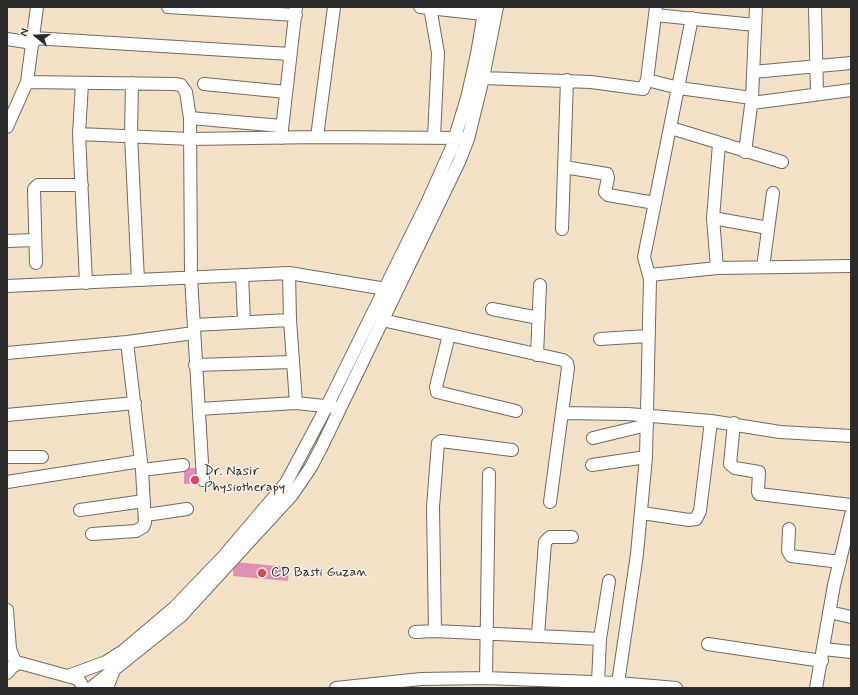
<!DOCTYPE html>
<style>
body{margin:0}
#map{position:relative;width:858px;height:695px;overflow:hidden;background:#f3e1c8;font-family:Mynerve,sans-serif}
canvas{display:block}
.frame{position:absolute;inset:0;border:8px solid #2b2b2b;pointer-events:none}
.north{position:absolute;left:16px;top:16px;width:40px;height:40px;-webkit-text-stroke:3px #f7f3e8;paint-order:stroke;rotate:288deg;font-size:11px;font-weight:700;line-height:16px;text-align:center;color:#2b2b2b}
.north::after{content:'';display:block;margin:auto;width:14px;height:18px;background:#2b2b2b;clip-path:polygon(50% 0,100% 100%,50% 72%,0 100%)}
</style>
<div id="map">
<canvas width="858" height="695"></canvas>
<div class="frame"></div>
<div class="north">N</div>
</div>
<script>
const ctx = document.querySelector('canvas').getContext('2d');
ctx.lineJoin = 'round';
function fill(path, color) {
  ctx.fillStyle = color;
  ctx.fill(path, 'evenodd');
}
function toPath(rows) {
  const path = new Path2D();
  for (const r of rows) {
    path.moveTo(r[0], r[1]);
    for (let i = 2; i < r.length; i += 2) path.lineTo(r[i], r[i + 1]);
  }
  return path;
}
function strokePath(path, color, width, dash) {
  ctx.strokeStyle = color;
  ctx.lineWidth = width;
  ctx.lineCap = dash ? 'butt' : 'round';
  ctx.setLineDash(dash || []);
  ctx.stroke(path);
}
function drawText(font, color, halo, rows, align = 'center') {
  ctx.font = font + ' Mynerve,sans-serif';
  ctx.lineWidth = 3;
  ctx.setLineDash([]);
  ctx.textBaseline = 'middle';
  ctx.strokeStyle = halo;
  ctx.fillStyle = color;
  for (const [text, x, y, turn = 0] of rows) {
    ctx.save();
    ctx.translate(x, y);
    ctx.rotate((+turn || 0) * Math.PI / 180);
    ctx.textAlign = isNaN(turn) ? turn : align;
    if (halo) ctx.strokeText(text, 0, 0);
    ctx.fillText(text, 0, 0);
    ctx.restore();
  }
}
fill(toPath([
 [184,468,199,468,200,483,184,484],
 [234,562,289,567,288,581,233,576]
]), '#e08eb3');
const minor = toPath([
 [168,7,296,15],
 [420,7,492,15],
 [430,7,438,53,434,137],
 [815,7,817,94],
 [655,15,755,25],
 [33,38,290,54],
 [7,39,33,43],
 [753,72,851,63],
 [483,78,591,82,643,89,647,80,656,7],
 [647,80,679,88,752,98],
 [27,82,175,84,181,85,186,92,190,118,191,277,203,480],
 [82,83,79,134,86,283],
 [132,83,131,136,138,280],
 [204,84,286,92],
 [752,103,851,90],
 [190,118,282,126],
 [7,127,27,82,37,7],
 [671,128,782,162],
 [79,134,190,139,317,137,462,138],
 [317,137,334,7],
 [281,138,296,7],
 [745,152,752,98,756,7],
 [564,167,607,174,608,178,605,192,608,195,655,203],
 [713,218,768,228],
 [562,229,567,80],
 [7,241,35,240],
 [36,263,34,189,38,185,82,185],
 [763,267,773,193],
 [717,268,713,218,719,144],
 [289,273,290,320,296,403],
 [242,275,244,321],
 [650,275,717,268,851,266],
 [7,286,289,273,392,290],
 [492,309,539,318],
 [382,320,563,360,567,363,568,368,550,502],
 [194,325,290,320],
 [449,335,436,387,437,392,516,411],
 [600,339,648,336],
 [7,353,127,342,194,333],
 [537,355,540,285],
 [195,365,292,362],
 [199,409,296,403,334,407],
 [562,413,628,414,711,421,780,432,851,436],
 [7,415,135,403],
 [734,423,730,464,735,468,759,472,758,492,759,494,851,505],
 [593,438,647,425],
 [7,457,42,457],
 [592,465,646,457],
 [142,470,183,465],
 [7,482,141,461],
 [80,510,144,501],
 [642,513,689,520,696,519,700,511,711,421],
 [146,515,187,509],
 [789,529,788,551,791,556,840,562],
 [92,534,136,531,143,527,145,523,142,470,127,342],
 [7,610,10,649,16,664],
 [829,612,851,617],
 [435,631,433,507,438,443,441,441,512,450],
 [415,632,435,631,600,639],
 [538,635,545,542,550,537,572,537],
 [708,644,822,661],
 [824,649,851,652],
 [7,673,13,666,20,663,78,679,84,688],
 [68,676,106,662,123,651,175,607,224,556,286,483,327,406,427,203,452,147,467,98,477,54,485,7],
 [486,678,489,474],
 [598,682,600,639,609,581],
 [618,683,637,554,646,457,650,279,644,257,692,18],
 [91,688,181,616,292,495,311,467,322,446,459,162,468,139,483,78,497,7],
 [107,688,114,670],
 [336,688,421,679,486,678,618,683,676,688],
 [816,688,834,585,851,515]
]);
strokePath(minor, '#716b62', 14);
strokePath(minor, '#fff', 12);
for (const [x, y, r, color] of [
 [195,480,5,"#d1495b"],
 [262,573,5,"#d1495b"]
]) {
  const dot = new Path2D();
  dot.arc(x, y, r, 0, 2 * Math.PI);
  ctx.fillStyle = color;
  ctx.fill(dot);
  strokePath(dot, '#f7f3e8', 1.5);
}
drawText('14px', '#2b2b2b', '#f7f3e8', [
 ["Dr. Nasir",204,472],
 ["Physiotherapy",204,488],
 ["CD Basti Guzan",271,573]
], 'left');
</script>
